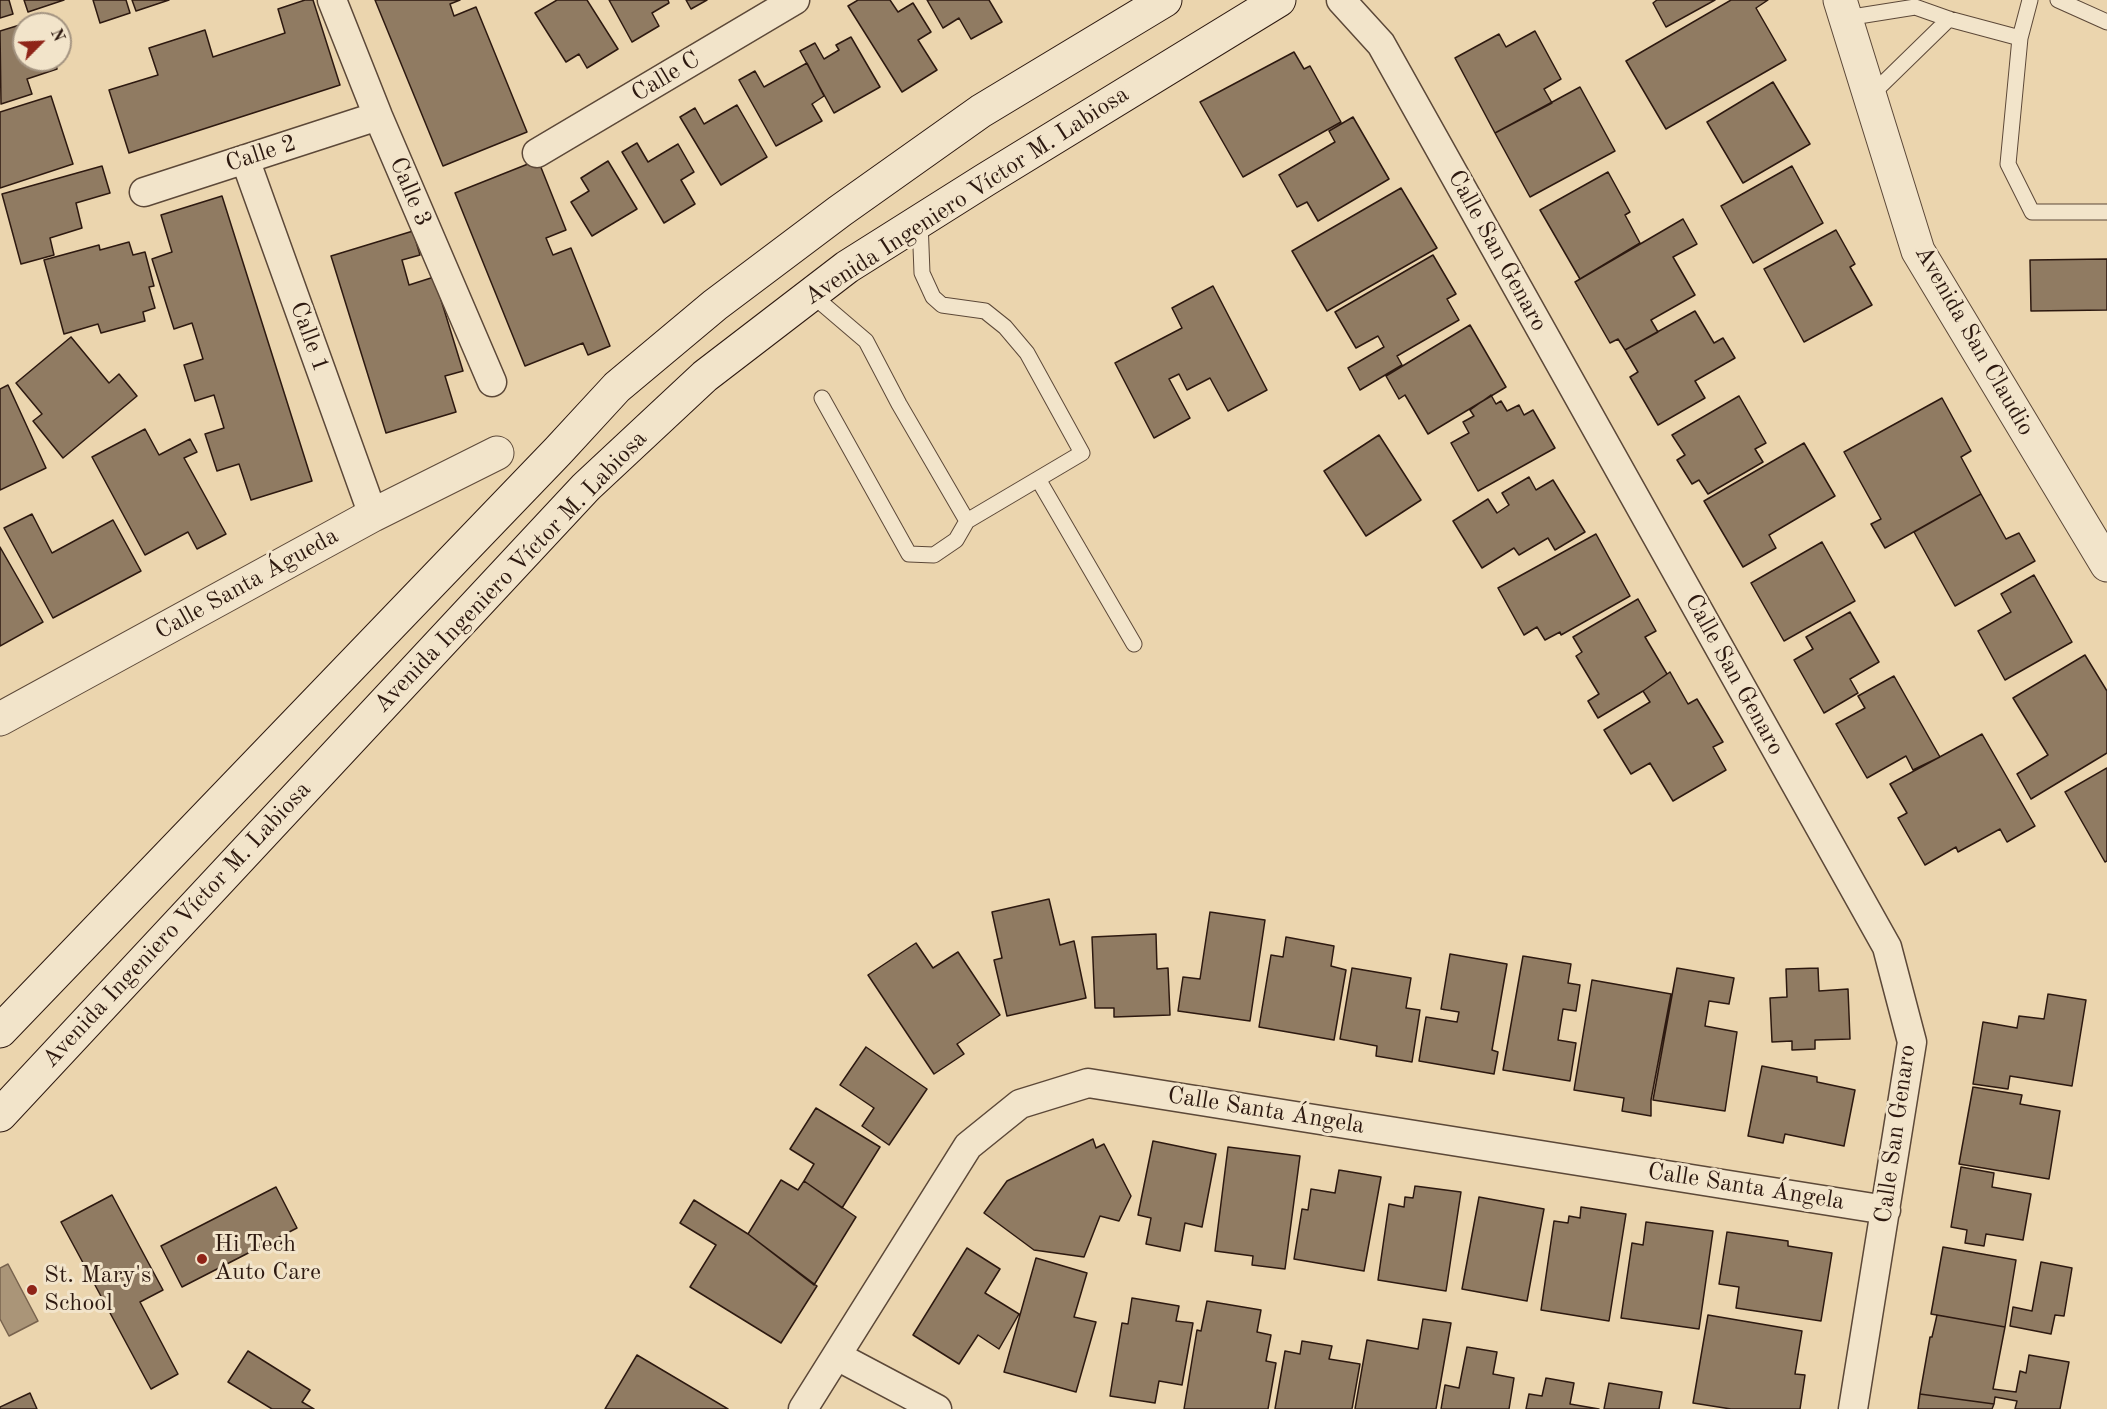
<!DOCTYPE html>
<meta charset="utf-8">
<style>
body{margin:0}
#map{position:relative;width:2107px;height:1409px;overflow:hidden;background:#ebd5ae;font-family:"Old Standard TT",serif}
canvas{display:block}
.north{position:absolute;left:12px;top:12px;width:60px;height:60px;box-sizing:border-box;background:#f2e4ca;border:2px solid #a39380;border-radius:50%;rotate:66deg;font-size:16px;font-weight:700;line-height:24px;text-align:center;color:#2d1910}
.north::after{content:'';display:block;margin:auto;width:21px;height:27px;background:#8f2418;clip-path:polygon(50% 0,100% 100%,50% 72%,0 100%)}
</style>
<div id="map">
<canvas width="2107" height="1409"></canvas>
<div class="north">N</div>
</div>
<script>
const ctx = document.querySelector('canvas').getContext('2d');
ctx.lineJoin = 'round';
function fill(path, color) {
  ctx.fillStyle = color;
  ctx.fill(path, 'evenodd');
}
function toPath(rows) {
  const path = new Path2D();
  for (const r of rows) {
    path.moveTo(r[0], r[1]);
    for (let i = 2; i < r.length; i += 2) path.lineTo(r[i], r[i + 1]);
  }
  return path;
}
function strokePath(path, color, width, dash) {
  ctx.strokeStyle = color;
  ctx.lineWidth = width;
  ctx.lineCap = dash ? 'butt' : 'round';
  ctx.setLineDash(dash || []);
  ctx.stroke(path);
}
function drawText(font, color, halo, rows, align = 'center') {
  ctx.font = font + ' "Old Standard TT",serif';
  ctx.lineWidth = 6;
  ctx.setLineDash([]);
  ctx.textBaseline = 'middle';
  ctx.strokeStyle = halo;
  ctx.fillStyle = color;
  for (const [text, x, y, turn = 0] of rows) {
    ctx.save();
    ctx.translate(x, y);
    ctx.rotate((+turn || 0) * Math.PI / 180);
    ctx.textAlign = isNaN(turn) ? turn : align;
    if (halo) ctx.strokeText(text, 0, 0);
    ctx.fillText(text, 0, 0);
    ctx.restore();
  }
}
const water = toPath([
 [8,1264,38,1321,9,1336,0,1319,0,1268,8,1264]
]);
fill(water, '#aa9578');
strokePath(water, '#78634e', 1.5);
const building = toPath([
 [0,0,9,0,13,14,0,18,0,0],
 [24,0,64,0,28,12,24,0],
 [93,0,126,0,130,13,100,23,93,0],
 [132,0,169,0,136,11,132,0],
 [305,0,313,0,340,85,129,153,109,90,158,75,149,48,205,30,213,57,285,33,278,9,305,0],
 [375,0,460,0,450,4,454,16,476,7,527,132,443,166,375,0],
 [557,0,587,0,618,49,587,68,579,54,566,62,535,13,557,0],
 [609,0,668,0,669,3,652,13,659,26,632,42,609,0],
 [686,0,707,0,691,9,686,0],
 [858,0,890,0,898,12,913,3,931,32,918,40,937,70,902,92,848,6,858,0],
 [927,0,989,0,1002,22,971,39,959,18,943,28,927,0],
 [1657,0,1715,0,1666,27,1653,3,1657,0],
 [1731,0,1768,0,1756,8,1786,60,1666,129,1626,61,1731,0],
 [23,24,24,60,55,60,57,69,27,79,32,94,1,104,0,31,23,24],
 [1535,31,1561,79,1544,89,1552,103,1495,133,1455,58,1499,34,1506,47,1535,31],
 [851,37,880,87,834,113,800,51,815,43,824,59,839,50,836,45,851,37],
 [1294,52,1304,69,1310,66,1341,122,1243,177,1200,102,1294,52],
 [807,63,824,96,812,104,822,121,776,146,739,80,755,71,764,87,807,63],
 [1773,82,1810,144,1743,183,1707,122,1773,82],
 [1580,87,1615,151,1530,197,1495,133,1580,87],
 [51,96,73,164,0,188,0,112,51,96],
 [737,105,767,157,721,185,680,117,695,108,704,124,737,105],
 [1353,117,1389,179,1318,221,1307,202,1297,207,1279,175,1335,142,1329,131,1353,117],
 [637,143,648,162,678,144,694,172,681,180,695,204,664,223,622,152,637,143],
 [538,160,566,230,546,238,553,255,571,248,610,346,588,355,583,343,525,366,455,193,538,160],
 [608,161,637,209,592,236,571,202,589,191,581,178,608,161],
 [102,166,110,193,76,203,82,228,50,238,54,255,21,264,2,194,102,166],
 [1792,166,1823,223,1753,263,1721,206,1792,166],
 [1608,172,1630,212,1625,215,1640,243,1580,279,1540,210,1608,172],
 [1401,188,1437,248,1327,311,1292,251,1401,188],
 [222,196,312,481,251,500,239,464,217,471,205,434,224,428,214,395,195,401,184,365,203,359,192,323,174,329,152,259,172,252,161,215,222,196],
 [1683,219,1697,244,1673,257,1695,295,1651,320,1658,332,1625,350,1618,339,1610,343,1575,282,1683,219],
 [1836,230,1855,264,1850,267,1872,305,1804,342,1764,269,1836,230],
 [413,231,420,255,402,260,409,285,434,277,463,371,445,376,456,412,386,433,331,256,413,231],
 [129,242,133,255,145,252,154,286,149,287,155,308,143,312,145,321,101,333,98,324,64,334,44,260,99,245,100,250,129,242],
 [1433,255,1456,294,1447,299,1459,320,1397,356,1402,365,1360,390,1348,368,1384,347,1378,336,1356,348,1335,312,1433,255],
 [2107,259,2107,310,2031,311,2030,260,2107,259],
 [1213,286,1267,390,1228,411,1210,378,1187,390,1179,374,1169,379,1190,418,1154,438,1115,363,1182,328,1172,308,1213,286],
 [1695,311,1714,343,1723,338,1735,358,1695,381,1705,398,1658,425,1630,377,1638,372,1625,350,1695,311],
 [1470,325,1506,387,1428,434,1405,395,1399,399,1386,376,1470,325],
 [71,337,109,383,119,374,137,396,63,458,33,421,42,414,16,383,71,337],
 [8,385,46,468,0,490,0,389,8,385],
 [1491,395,1496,404,1501,401,1507,411,1519,405,1524,415,1533,410,1555,448,1478,491,1451,443,1469,433,1463,422,1474,416,1470,410,1491,395],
 [1739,396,1766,443,1755,449,1763,462,1708,494,1699,480,1692,484,1677,460,1685,455,1672,435,1739,396],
 [1942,398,1971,451,1961,457,1981,494,1885,548,1871,524,1881,519,1844,452,1942,398],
 [145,429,159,455,190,439,197,452,184,458,226,534,197,549,188,532,145,555,92,457,145,429],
 [1379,435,1421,500,1366,536,1324,471,1379,435],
 [1804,443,1835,496,1769,535,1776,548,1743,567,1704,501,1804,443],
 [1529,477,1536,490,1553,480,1585,532,1555,550,1548,538,1519,555,1514,548,1482,568,1453,521,1488,499,1497,513,1509,505,1502,493,1529,477],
 [1981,494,2006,539,2019,533,2035,561,1955,606,1914,532,1981,494],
 [32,514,52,553,113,520,141,571,53,618,4,528,32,514],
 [1596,534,1630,596,1561,635,1560,632,1545,640,1537,627,1524,635,1498,588,1596,534],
 [1822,542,1855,601,1784,641,1751,583,1822,542],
 [0,547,43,622,0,646,0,547],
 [2034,575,2072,642,2005,680,1978,631,2011,612,2001,594,2034,575],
 [1638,599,1656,631,1645,637,1667,674,1643,691,1598,718,1588,701,1599,694,1576,656,1582,652,1573,637,1638,599],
 [1850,612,1879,662,1850,679,1858,693,1824,713,1794,660,1813,649,1806,637,1850,612],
 [2085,655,2107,691,2107,753,2031,799,2017,774,2048,755,2013,698,2085,655],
 [1670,672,1688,704,1697,699,1723,742,1713,747,1726,770,1673,801,1650,763,1631,774,1604,730,1650,702,1643,691,1670,672],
 [1894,676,1940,757,1913,770,1906,756,1867,778,1836,724,1865,708,1858,696,1894,676],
 [1982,734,2035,826,2007,842,2000,829,1958,852,1956,847,1925,865,1898,818,1907,813,1890,784,1982,734],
 [2107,768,2107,861,2105,862,2065,792,2107,768],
 [1049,899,1060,945,1074,941,1086,998,1007,1016,994,960,1002,958,992,912,1049,899],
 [1210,912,1265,920,1250,1021,1178,1011,1183,977,1200,979,1210,912],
 [1156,934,1157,969,1168,968,1170,1015,1114,1017,1114,1008,1095,1008,1092,937,1156,934],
 [1286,937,1334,946,1331,966,1346,970,1334,1040,1259,1027,1271,955,1283,957,1286,937],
 [916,943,933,968,958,952,1000,1015,957,1044,964,1054,934,1074,868,975,916,943],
 [1450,954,1507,964,1492,1050,1498,1052,1494,1074,1419,1061,1426,1017,1457,1022,1459,1012,1441,1009,1450,954],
 [1523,956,1571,964,1568,983,1580,985,1576,1011,1563,1009,1558,1040,1576,1043,1570,1081,1503,1070,1523,956],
 [1352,968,1411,978,1406,1008,1420,1010,1412,1062,1376,1056,1377,1046,1340,1039,1352,968],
 [1677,968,1734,978,1729,1004,1709,1001,1705,1026,1737,1032,1725,1111,1653,1100,1677,968],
 [1818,968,1819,991,1848,989,1850,1039,1815,1040,1815,1049,1792,1050,1792,1041,1772,1042,1770,998,1787,997,1786,969,1818,968],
 [1592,980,1671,994,1651,1100,1651,1116,1622,1111,1624,1098,1574,1090,1592,980],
 [2048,994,2086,1000,2072,1086,2010,1076,2008,1089,1973,1084,1983,1022,2017,1028,2019,1016,2044,1019,2048,994],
 [866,1047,927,1089,889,1145,862,1126,874,1108,840,1085,866,1047],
 [1762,1066,1817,1077,1817,1082,1855,1090,1844,1146,1785,1134,1783,1143,1748,1136,1762,1066],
 [1973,1087,2022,1095,2020,1104,2060,1111,2049,1179,1959,1164,1973,1087],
 [816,1108,880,1147,842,1208,804,1181,814,1164,790,1149,816,1108],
 [1093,1139,1096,1148,1104,1144,1131,1196,1119,1221,1100,1216,1084,1257,1034,1250,984,1213,1007,1181,1093,1139],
 [1153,1141,1216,1154,1202,1227,1185,1223,1180,1251,1146,1244,1151,1218,1138,1215,1153,1141],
 [1228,1147,1300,1156,1285,1269,1252,1265,1253,1256,1215,1251,1228,1147],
 [1961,1167,1994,1173,1992,1187,2031,1194,2023,1240,1986,1234,1984,1246,1965,1243,1967,1230,1951,1227,1961,1167],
 [1339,1170,1381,1177,1364,1271,1294,1259,1302,1209,1308,1210,1311,1189,1335,1193,1339,1170],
 [781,1180,798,1190,804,1181,856,1217,814,1285,748,1234,781,1180],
 [1415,1186,1461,1192,1446,1291,1378,1280,1389,1204,1404,1207,1405,1197,1413,1198,1415,1186],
 [276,1187,297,1228,182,1287,161,1246,276,1187],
 [112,1195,163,1290,140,1302,178,1374,151,1389,61,1222,112,1195],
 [1479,1197,1544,1209,1527,1301,1462,1289,1479,1197],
 [694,1200,748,1234,817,1286,781,1343,690,1287,716,1245,680,1223,694,1200],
 [1581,1207,1626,1214,1609,1321,1541,1310,1554,1221,1568,1223,1569,1216,1580,1218,1581,1207],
 [1646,1222,1713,1231,1699,1329,1621,1318,1632,1243,1643,1245,1646,1222],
 [1727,1232,1788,1241,1788,1246,1832,1253,1821,1321,1736,1308,1739,1287,1719,1284,1727,1232],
 [1943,1247,2016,1260,2005,1327,1931,1314,1943,1247],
 [967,1248,1000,1269,985,1293,1019,1314,999,1349,978,1335,959,1364,913,1335,967,1248],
 [1036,1258,1087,1273,1074,1317,1096,1322,1076,1392,1004,1372,1036,1258],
 [2041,1262,2072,1268,2064,1316,2055,1315,2051,1334,2010,1326,2013,1307,2032,1311,2041,1262],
 [1132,1298,1179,1306,1176,1321,1193,1323,1182,1385,1159,1381,1155,1403,1110,1396,1122,1323,1128,1324,1132,1298],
 [1207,1301,1261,1310,1257,1332,1271,1335,1266,1361,1276,1363,1268,1409,1184,1409,1197,1330,1201,1331,1207,1301],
 [1708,1315,1802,1331,1795,1374,1805,1375,1800,1409,1731,1409,1693,1403,1708,1315],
 [1937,1315,2005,1327,1993,1389,2016,1392,2020,1371,2026,1373,2029,1355,2069,1362,2060,1409,2015,1409,2017,1401,1995,1397,1994,1404,1920,1394,1930,1337,1932,1337,1937,1315],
 [1423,1319,1451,1323,1436,1409,1355,1409,1367,1340,1418,1349,1423,1319],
 [1302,1341,1332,1346,1329,1359,1360,1364,1352,1409,1275,1409,1285,1351,1300,1354,1302,1341],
 [1467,1347,1497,1352,1493,1374,1514,1378,1509,1409,1441,1409,1445,1385,1459,1388,1467,1347],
 [248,1351,310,1390,302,1402,314,1409,272,1409,228,1382,248,1351],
 [637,1355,728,1409,605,1409,637,1355],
 [1546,1378,1574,1383,1570,1404,1599,1409,1526,1409,1529,1394,1542,1396,1546,1378],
 [1609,1383,1662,1392,1659,1409,1604,1409,1609,1383],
 [30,1393,37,1409,0,1409,0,1407,30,1393],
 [1920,1394,1994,1404,1992,1409,1918,1409,1920,1394]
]);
fill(building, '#907b62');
strokePath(building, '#2d1910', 1.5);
const service = toPath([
 [2030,0,2020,38,2008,164,2032,212,2107,212],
 [2058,0,2107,22],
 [1846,18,1915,7,1949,19,2020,38],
 [1869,97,1949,19],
 [811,294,866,341,899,404,967,521,1082,453,1027,353,1005,327,985,311,942,305,933,297,922,273,920,221],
 [822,398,909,554,934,555,956,540,967,521],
 [1038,479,1134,644]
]);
const minor = toPath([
 [332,0,378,116,492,382],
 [1341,0,1381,44,1887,947,1912,1042,1853,1409],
 [537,153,795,0],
 [245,159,373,515],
 [144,192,378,116],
 [837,1356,937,1409],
 [803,1409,968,1146,1020,1104,1088,1083,1886,1210]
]);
const tertiary = toPath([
 [1840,0,1918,251,2107,565],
 [0,719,373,515,497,453]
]);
const secondary = toPath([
 [0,1031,558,451,617,387,715,305,840,211,981,111,1165,0],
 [0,1115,586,487,705,376,847,267,985,180,1279,0]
]);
strokePath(service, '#5c4838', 17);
strokePath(minor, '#5c4838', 31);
strokePath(tertiary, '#5c4838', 35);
strokePath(secondary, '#2d1910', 35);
strokePath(service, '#f2e4ca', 15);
strokePath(minor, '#f2e4ca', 28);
strokePath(tertiary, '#f2e4ca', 33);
strokePath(secondary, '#f2e4ca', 33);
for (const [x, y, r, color] of [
 [202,1259,6,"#8f2418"],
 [32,1290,6,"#8f2418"]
]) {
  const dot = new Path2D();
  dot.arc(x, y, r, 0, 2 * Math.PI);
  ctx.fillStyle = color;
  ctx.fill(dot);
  strokePath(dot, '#f2e4ca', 2);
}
drawText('24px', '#2d1910', '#f2e4ca', [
 ["Calle C",666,77,-31],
 ["Calle 2",261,154,-18],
 ["Calle 3",410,192,67],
 ["Avenida Ingeniero Víctor M. Labiosa",967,196,-33],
 ["Calle San Genaro",1497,251,61],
 ["Calle 1",309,337,70],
 ["Avenida San Claudio",1974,341,60],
 ["Avenida Ingeniero Víctor M. Labiosa",511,572,-46],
 ["Calle Santa Águeda",247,584,-29],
 ["Calle San Genaro",1734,675,61],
 ["Avenida Ingeniero Víctor M. Labiosa",177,925,-47],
 ["Calle Santa Ángela",1266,1111,9],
 ["Calle San Genaro",1896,1134,-82],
 ["Calle Santa Ángela",1746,1187,9]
]);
drawText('24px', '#2d1910', '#f2e4ca', [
 ["Hi Tech",214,1245],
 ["Auto Care",214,1273],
 ["St. Mary's",44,1276],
 ["School",44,1304]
], 'left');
</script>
